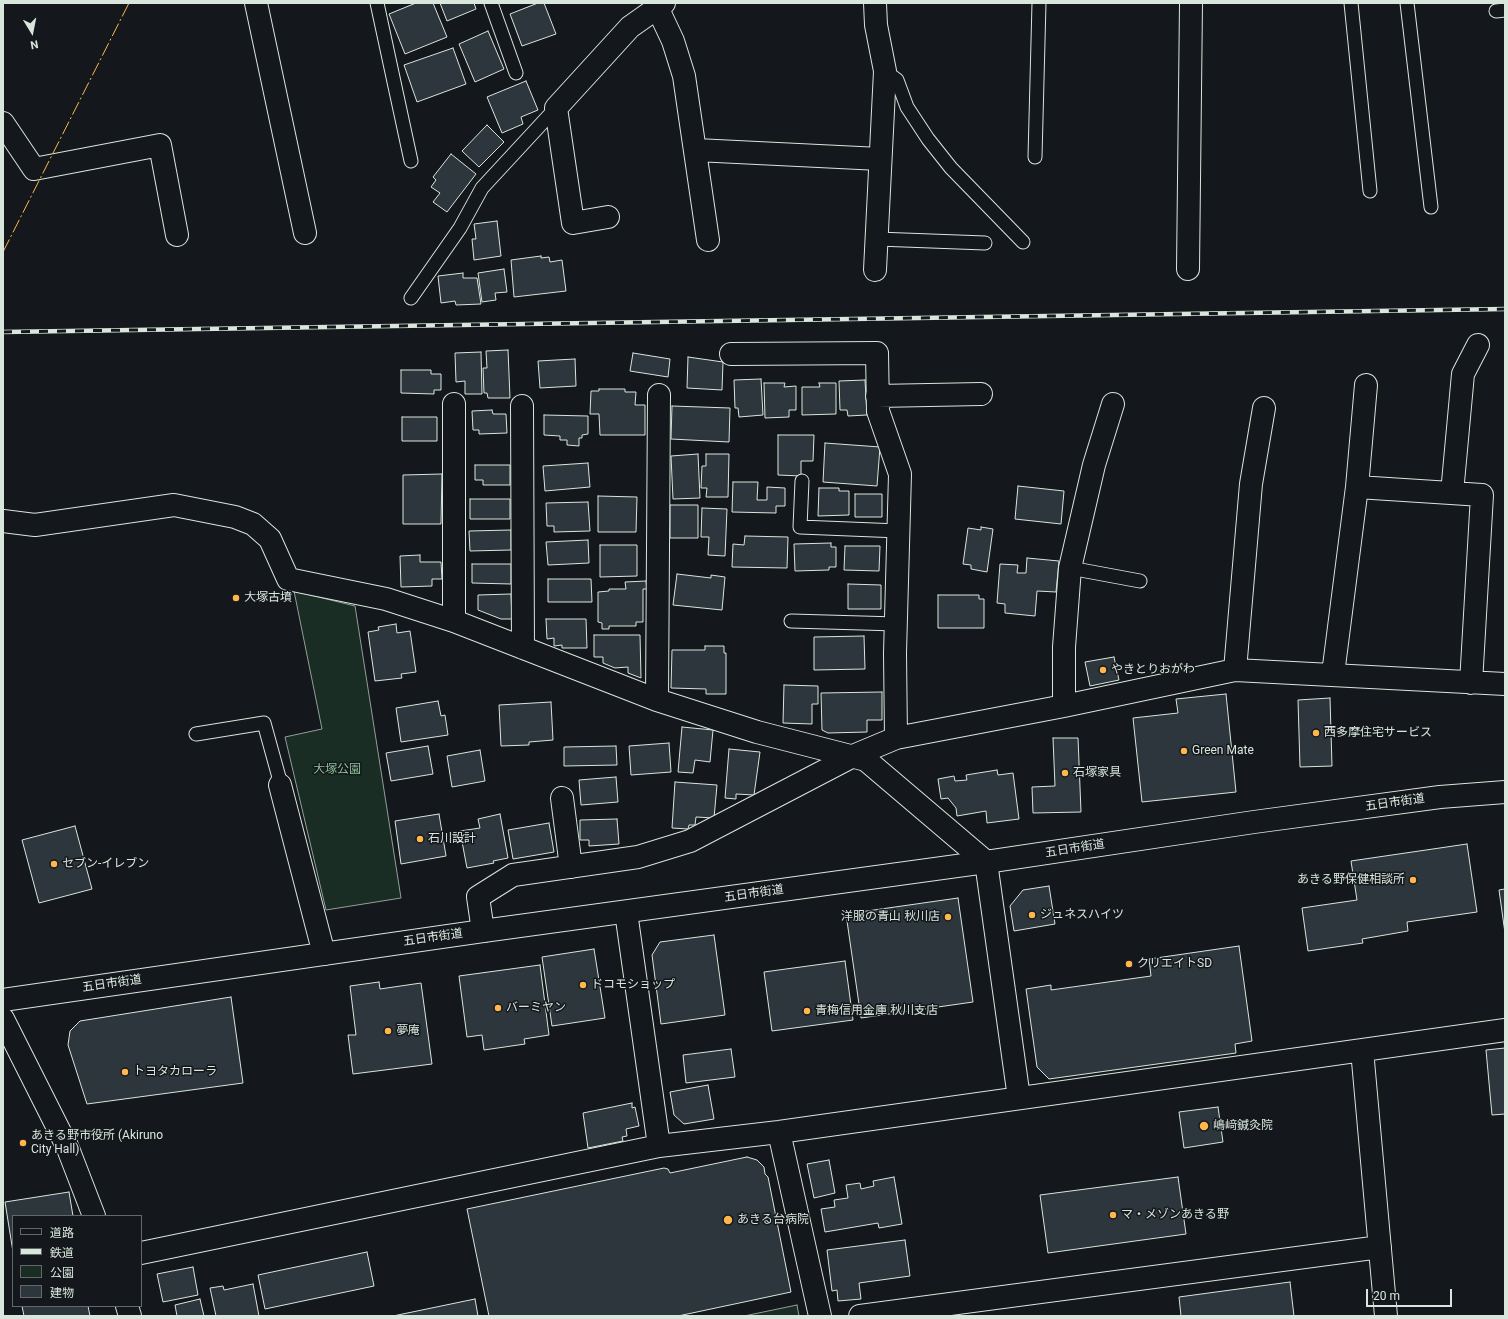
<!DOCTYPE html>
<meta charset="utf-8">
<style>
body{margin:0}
#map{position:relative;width:1508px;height:1319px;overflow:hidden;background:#14181c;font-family:Roboto,"Noto Sans JP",sans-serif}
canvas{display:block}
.frame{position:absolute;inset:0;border:4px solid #d8e6dc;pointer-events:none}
.legend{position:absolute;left:12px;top:1215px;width:130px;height:92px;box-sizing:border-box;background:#14181c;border:1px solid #626a69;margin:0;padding:5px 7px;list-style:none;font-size:12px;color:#d8e6dc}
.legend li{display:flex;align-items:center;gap:8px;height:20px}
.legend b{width:20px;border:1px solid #626a69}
.north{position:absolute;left:12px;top:12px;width:40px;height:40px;-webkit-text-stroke:3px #14181c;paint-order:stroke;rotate:170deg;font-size:11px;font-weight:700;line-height:16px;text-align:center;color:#d8e6dc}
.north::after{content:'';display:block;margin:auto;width:14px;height:18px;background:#d8e6dc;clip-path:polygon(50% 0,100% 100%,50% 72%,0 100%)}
.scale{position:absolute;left:1366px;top:1289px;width:86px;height:18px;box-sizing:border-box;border:2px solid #d8e6dc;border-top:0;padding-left:5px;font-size:12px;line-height:14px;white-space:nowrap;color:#d8e6dc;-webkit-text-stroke:3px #14181c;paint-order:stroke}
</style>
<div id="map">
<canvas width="1508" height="1319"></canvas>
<div class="frame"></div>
<ul class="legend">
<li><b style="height:5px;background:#14181c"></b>道路</li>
<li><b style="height:5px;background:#d8e6dc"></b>鉄道</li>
<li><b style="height:11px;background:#1a2d24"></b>公園</li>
<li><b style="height:11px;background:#2c363c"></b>建物</li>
</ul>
<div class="north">N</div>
<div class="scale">20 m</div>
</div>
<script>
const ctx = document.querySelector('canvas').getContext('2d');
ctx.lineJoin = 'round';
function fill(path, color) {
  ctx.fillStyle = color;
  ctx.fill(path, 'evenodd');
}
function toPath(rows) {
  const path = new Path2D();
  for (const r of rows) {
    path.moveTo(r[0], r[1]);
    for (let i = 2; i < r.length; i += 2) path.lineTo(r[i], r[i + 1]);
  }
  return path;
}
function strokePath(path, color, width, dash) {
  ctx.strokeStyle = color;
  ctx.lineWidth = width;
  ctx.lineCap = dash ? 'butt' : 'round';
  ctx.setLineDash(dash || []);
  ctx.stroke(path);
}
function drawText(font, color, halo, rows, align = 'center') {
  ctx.font = font + ' Roboto,"Noto Sans JP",sans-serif';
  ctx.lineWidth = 3;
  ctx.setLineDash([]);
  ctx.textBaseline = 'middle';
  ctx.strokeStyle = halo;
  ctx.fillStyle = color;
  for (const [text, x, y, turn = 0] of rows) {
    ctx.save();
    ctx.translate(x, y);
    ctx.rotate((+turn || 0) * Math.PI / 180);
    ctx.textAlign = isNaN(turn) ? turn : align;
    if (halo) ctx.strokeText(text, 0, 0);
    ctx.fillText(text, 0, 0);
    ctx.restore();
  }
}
const green = toPath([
 [294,591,355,606,401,898,326,910,285,737,322,729,294,591],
 [797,1305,799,1316,744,1316,797,1305]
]);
fill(green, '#1a2d24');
strokePath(green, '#939e99', 1);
const building = toPath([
 [416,3,433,3,447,37,405,54,389,14,416,3],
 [440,3,474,3,476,9,447,21,440,3],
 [538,3,544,3,556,34,522,46,510,14,538,3],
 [488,31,504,69,475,82,459,44,488,31],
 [453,48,466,84,417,102,404,65,453,48],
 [526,81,538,110,521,117,523,124,502,133,487,97,526,81],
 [487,125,504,142,479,167,462,151,487,125],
 [451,154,476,174,447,212,433,202,440,193,431,187,436,180,433,177,451,154],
 [497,221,501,256,474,260,472,239,476,239,474,224,497,221],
 [541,256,541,258,549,257,550,262,562,260,566,291,514,297,511,260,541,256],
 [504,269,507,292,495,293,496,300,482,302,478,273,504,269],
 [463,273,463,278,477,278,481,304,456,305,455,301,441,303,438,276,463,273],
 [508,350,510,398,488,398,487,393,484,393,483,368,487,368,486,351,508,350],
 [481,352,482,394,465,394,465,381,456,382,455,353,481,352],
 [633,353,670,359,668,377,630,371,633,353],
 [688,357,723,362,722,390,687,388,688,357],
 [575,359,576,386,540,388,538,361,575,359],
 [401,370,431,370,431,374,441,374,441,390,434,390,434,394,401,393,401,370],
 [761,379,763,415,739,417,738,408,735,408,734,380,761,379],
 [865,380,867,415,848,416,847,410,840,410,839,381,865,380],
 [764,383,785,383,784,387,796,386,796,410,789,410,789,417,765,418,764,383],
 [819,383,836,383,836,414,802,415,802,387,820,387,819,383],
 [599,389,625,389,625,392,636,392,635,405,645,405,645,435,600,435,599,414,590,414,591,391,599,391,599,389],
 [672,406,730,408,729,442,671,439,672,406],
 [492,410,493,414,506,414,507,433,479,434,479,430,473,430,472,411,492,410],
 [544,415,588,416,588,434,582,435,582,438,579,438,579,446,567,445,567,440,560,440,560,436,544,435,544,415],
 [402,417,437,417,437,441,402,441,402,417],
 [778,435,814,435,813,461,801,461,801,476,778,475,778,435],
 [825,443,880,447,877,486,823,482,825,443],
 [698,454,700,498,673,499,671,456,698,454],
 [706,454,729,454,728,497,706,497,707,488,701,488,702,466,706,466,706,454],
 [588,463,590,487,545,491,543,466,588,463],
 [475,465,510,465,510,485,483,485,483,480,475,480,475,465],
 [442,474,441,524,403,524,403,475,442,474],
 [733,482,758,482,757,500,767,500,767,487,785,488,785,506,776,506,776,513,732,512,733,482],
 [1018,486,1064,491,1061,524,1015,519,1018,486],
 [819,488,839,488,839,491,849,491,849,515,818,516,819,488],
 [855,494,882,494,882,517,855,517,855,494],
 [598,496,637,497,636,532,598,532,598,496],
 [470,499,510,499,510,519,470,519,470,499],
 [588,502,590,531,554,532,554,526,547,526,546,503,588,502],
 [670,505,698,505,698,538,670,538,670,505],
 [702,508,727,509,725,556,708,555,709,537,701,537,702,508],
 [981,527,993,529,987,572,971,569,971,565,963,564,968,528,981,530,981,527],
 [511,530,511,550,470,551,469,531,511,530],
 [745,536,788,537,787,568,732,567,733,544,744,545,745,536],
 [588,540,589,563,548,565,546,542,588,540],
 [831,543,831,547,836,547,836,567,829,567,829,570,795,571,794,544,831,543],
 [600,545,637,545,637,576,600,577,600,545],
 [845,546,880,546,879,571,844,570,845,546],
 [420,555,420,562,441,562,442,579,432,579,432,586,401,587,400,556,420,555],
 [1027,558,1059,561,1056,592,1037,591,1035,616,1005,613,1005,604,997,603,1000,564,1018,565,1017,573,1026,573,1027,558],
 [472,564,511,564,511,584,472,583,472,564],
 [677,574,711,578,711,575,725,577,722,610,673,605,677,574],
 [548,579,591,579,592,602,548,602,548,579],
 [646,581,647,589,643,589,643,622,636,622,636,626,609,626,609,629,602,629,602,623,598,622,598,592,609,591,609,589,626,589,625,582,646,581],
 [848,584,881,585,881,609,848,609,848,584],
 [511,594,512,619,501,619,478,610,478,595,511,594],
 [938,595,979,595,979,599,984,599,984,628,938,628,938,595],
 [546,619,586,619,587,648,562,648,562,645,554,646,554,638,547,639,546,619],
 [396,624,397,633,410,631,416,672,401,674,402,678,375,681,368,632,379,630,378,627,396,624],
 [594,635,640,635,641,678,628,673,628,667,615,668,603,663,603,657,594,657,594,635],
 [864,636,865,669,814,670,814,637,864,636],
 [705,646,724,646,724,653,726,653,726,694,706,694,706,689,671,688,672,650,705,650,705,646],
 [1114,657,1119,680,1090,686,1085,662,1114,657],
 [784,685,818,686,818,704,812,704,812,724,783,723,784,685],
 [882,692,882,720,867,720,867,732,828,733,822,730,821,693,882,692],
 [1226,694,1236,792,1142,802,1133,718,1178,713,1176,699,1226,694],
 [1330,698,1332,766,1300,767,1298,700,1330,698],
 [438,701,441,716,445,715,448,735,401,742,396,708,438,701],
 [551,702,553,740,529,742,529,745,501,746,499,705,551,702],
 [682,727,713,730,710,762,695,760,693,773,678,772,682,727],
 [1053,738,1078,738,1081,812,1033,813,1032,787,1055,786,1053,738],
 [669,743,671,772,631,775,629,746,669,743],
 [428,746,433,774,391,781,386,753,428,746],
 [616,746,617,765,564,766,564,747,616,746],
 [729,749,760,752,754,795,736,794,736,799,725,798,729,749],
 [480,750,485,781,452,787,447,756,480,750],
 [997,770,998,775,1013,773,1019,819,987,823,986,811,957,816,956,808,948,798,941,799,938,779,954,776,955,781,967,780,966,775,997,770],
 [616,777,618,802,581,805,579,780,616,777],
 [675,782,717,785,714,818,696,817,695,825,689,825,688,829,672,828,675,782],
 [439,814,446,856,401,864,395,821,439,814],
 [500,814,508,858,493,861,494,863,467,868,460,831,480,828,478,819,500,814],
 [617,819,619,844,589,846,589,840,580,840,580,820,617,819],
 [549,823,554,852,513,859,508,830,549,823],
 [75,826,92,889,39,903,22,840,75,826],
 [1467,844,1477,912,1407,922,1408,931,1362,939,1363,943,1308,951,1302,908,1357,900,1351,861,1467,844],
 [1049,886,1055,924,1014,931,1010,906,1023,890,1049,886],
 [1505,889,1505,933,1499,890,1505,889],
 [958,898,973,1002,861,1018,846,914,958,898],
 [714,935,725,1015,661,1024,652,955,660,942,714,935],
 [1239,946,1252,1041,1235,1044,1236,1053,1049,1079,1037,1067,1026,989,1051,985,1051,990,1151,976,1149,959,1239,946],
 [594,949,605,1018,552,1026,542,957,594,949],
 [845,961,853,1020,772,1031,764,972,845,961],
 [540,965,549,1035,524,1039,525,1044,484,1050,482,1035,467,1037,459,976,540,965],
 [379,982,380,989,421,983,432,1064,353,1074,348,1035,356,1035,350,986,379,982],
 [231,997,243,1083,87,1104,68,1045,70,1031,80,1021,231,997],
 [1505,1048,1505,1114,1492,1115,1486,1050,1505,1048],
 [731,1049,735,1077,686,1083,683,1055,731,1049],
 [708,1085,714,1119,684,1124,674,1115,670,1092,708,1085],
 [632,1103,632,1108,635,1107,639,1126,626,1129,627,1136,622,1137,623,1141,588,1148,583,1113,632,1103],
 [1218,1107,1223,1142,1184,1148,1179,1112,1218,1107],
 [747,1157,757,1160,764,1167,765,1174,768,1177,791,1292,678,1316,489,1316,467,1209,664,1168,668,1169,670,1173,747,1157],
 [829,1160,835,1193,814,1198,807,1164,829,1160],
 [894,1177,902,1224,879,1228,878,1223,825,1232,821,1209,835,1207,834,1200,848,1198,846,1185,860,1183,861,1189,874,1186,873,1181,894,1177],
 [1178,1177,1186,1234,1048,1253,1040,1195,1178,1177],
 [69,1192,73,1216,13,1216,13,1252,5,1202,69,1192],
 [905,1240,910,1276,859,1283,861,1299,838,1301,837,1290,832,1291,827,1250,905,1240],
 [367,1252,374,1286,265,1309,258,1275,367,1252],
 [193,1267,198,1295,163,1302,157,1274,193,1267],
 [1290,1282,1294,1316,1181,1316,1179,1297,1290,1282],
 [253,1284,259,1316,216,1316,210,1288,223,1286,224,1290,253,1284],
 [200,1299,204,1316,177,1316,175,1305,200,1299],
 [475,1299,478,1316,393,1316,475,1299],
 [22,1306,88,1306,90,1316,24,1316,22,1306]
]);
fill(building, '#2c363c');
strokePath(building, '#d8e6dc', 1);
const service = toPath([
 [377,3,411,161],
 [491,3,516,73],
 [1351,3,1370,191],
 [1407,3,1431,207],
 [1496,11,1505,10],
 [885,71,897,80,907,107,928,139,951,168,1023,242],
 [1035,157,1039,3],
 [877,239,985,243],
 [411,298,460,228,482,188,556,108],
 [802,481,800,527,899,531],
 [1070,568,1140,581],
 [791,621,897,624],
 [196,734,264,723,280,781,280,785]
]);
const minor = toPath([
 [256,3,305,233],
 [875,3,876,25,885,71,875,270],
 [657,7,673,41,684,76,708,240],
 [3,123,34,169,160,145,177,235],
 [696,150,880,159],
 [608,217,573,223,556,108,630,27,664,3],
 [1188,269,1191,3],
 [731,354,877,353,878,411,900,474,895,653,896,738],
 [877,396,981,394],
 [454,404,454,621],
 [522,406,523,648],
 [1357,487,1482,495,1471,683],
 [1452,493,1463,374,1478,345],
 [3,521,35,525,174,505,235,517,253,524,270,539,288,579,386,599,454,621,657,700,757,732,866,760,986,862,1019,1098],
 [1235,670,1251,484,1264,408],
 [1333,674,1357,487,1366,385],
 [657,700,659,395],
 [1064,706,1064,647,1070,568,1094,465,1113,404],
 [280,785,324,954],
 [562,798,571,867],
 [626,912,659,1146],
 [483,931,478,897,513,875,638,857,690,841,853,756,896,738,1064,706,1235,670,1505,684],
 [1362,1050,1386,1316],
 [779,1132,820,1316],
 [141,1253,659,1146,779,1132,1505,1030],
 [127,1306,130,1316],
 [860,1316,1380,1247]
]);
const tertiary = toPath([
 [3,1019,67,1146,94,1216]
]);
const primary = toPath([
 [3,1000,483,931,986,862,1254,822,1440,797,1505,792]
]);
strokePath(service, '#d8e6dc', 15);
strokePath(minor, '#d8e6dc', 24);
strokePath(tertiary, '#d8e6dc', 24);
strokePath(primary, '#d8e6dc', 24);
strokePath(service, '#14181c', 13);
strokePath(minor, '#14181c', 22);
strokePath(tertiary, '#14181c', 22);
strokePath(primary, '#14181c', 22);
const rail = toPath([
 [3,332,1505,309]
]);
strokePath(rail, '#d8e6dc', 4.5);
strokePath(rail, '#14181c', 3, [9]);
strokePath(toPath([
 [3,252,129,3]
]), '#ffb74d', 1, [14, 3, 2, 3]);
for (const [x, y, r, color] of [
 [236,598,4,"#ffb74d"],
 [1103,670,4,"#ffb74d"],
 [1316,733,4,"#ffb74d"],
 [1184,751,4,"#ffb74d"],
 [1065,773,4,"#ffb74d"],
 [420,839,4,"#ffb74d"],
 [54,864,4,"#ffb74d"],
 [1413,880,4,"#ffb74d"],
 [1032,915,4,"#ffb74d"],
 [948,917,4,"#ffb74d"],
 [1129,964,4,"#ffb74d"],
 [583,985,4,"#ffb74d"],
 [498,1008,4,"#ffb74d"],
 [807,1011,4,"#ffb74d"],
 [388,1031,4,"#ffb74d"],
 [125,1072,4,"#ffb74d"],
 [1204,1126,5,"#ffb74d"],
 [23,1143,4,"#ffb74d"],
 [1113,1215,4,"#ffb74d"],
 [728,1220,5,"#ffb74d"]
]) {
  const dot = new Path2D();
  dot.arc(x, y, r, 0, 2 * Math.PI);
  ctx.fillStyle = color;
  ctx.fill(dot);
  strokePath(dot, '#14181c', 1.5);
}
drawText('12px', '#d8e6dc', '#14181c', [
 ["大塚古墳",244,598],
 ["やきとりおがわ",1111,670],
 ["西多摩住宅サービス",1324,733],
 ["Green Mate",1192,751],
 ["石塚家具",1073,773],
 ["石川設計",428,839],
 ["セブン-イレブン",62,864],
 ["あきる野保健相談所",1405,880,"right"],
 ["ジュネスハイツ",1040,915],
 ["洋服の青山 秋川店",940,917,"right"],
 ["クリエイトSD",1137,964],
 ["ドコモショップ",591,985],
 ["バーミヤン",506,1008],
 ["青梅信用金庫 秋川支店",815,1011],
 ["夢庵",396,1031],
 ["トヨタカローラ",133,1072],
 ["嶋﨑鍼灸院",1213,1126],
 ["あきる野市役所 (Akiruno",31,1136],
 ["City Hall)",31,1150],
 ["マ・メゾンあきる野",1121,1215],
 ["あきる台病院",737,1220]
], 'left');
drawText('12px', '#8ac095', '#14181c', [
 ["大塚公園",337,770]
]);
drawText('12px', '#d8e6dc', '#14181c', [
 ["五日市街道",1395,803,-8],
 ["五日市街道",1075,849,-9],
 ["五日市街道",754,894,-8],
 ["五日市街道",433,938,-8],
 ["五日市街道",112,984,-8]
]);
</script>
